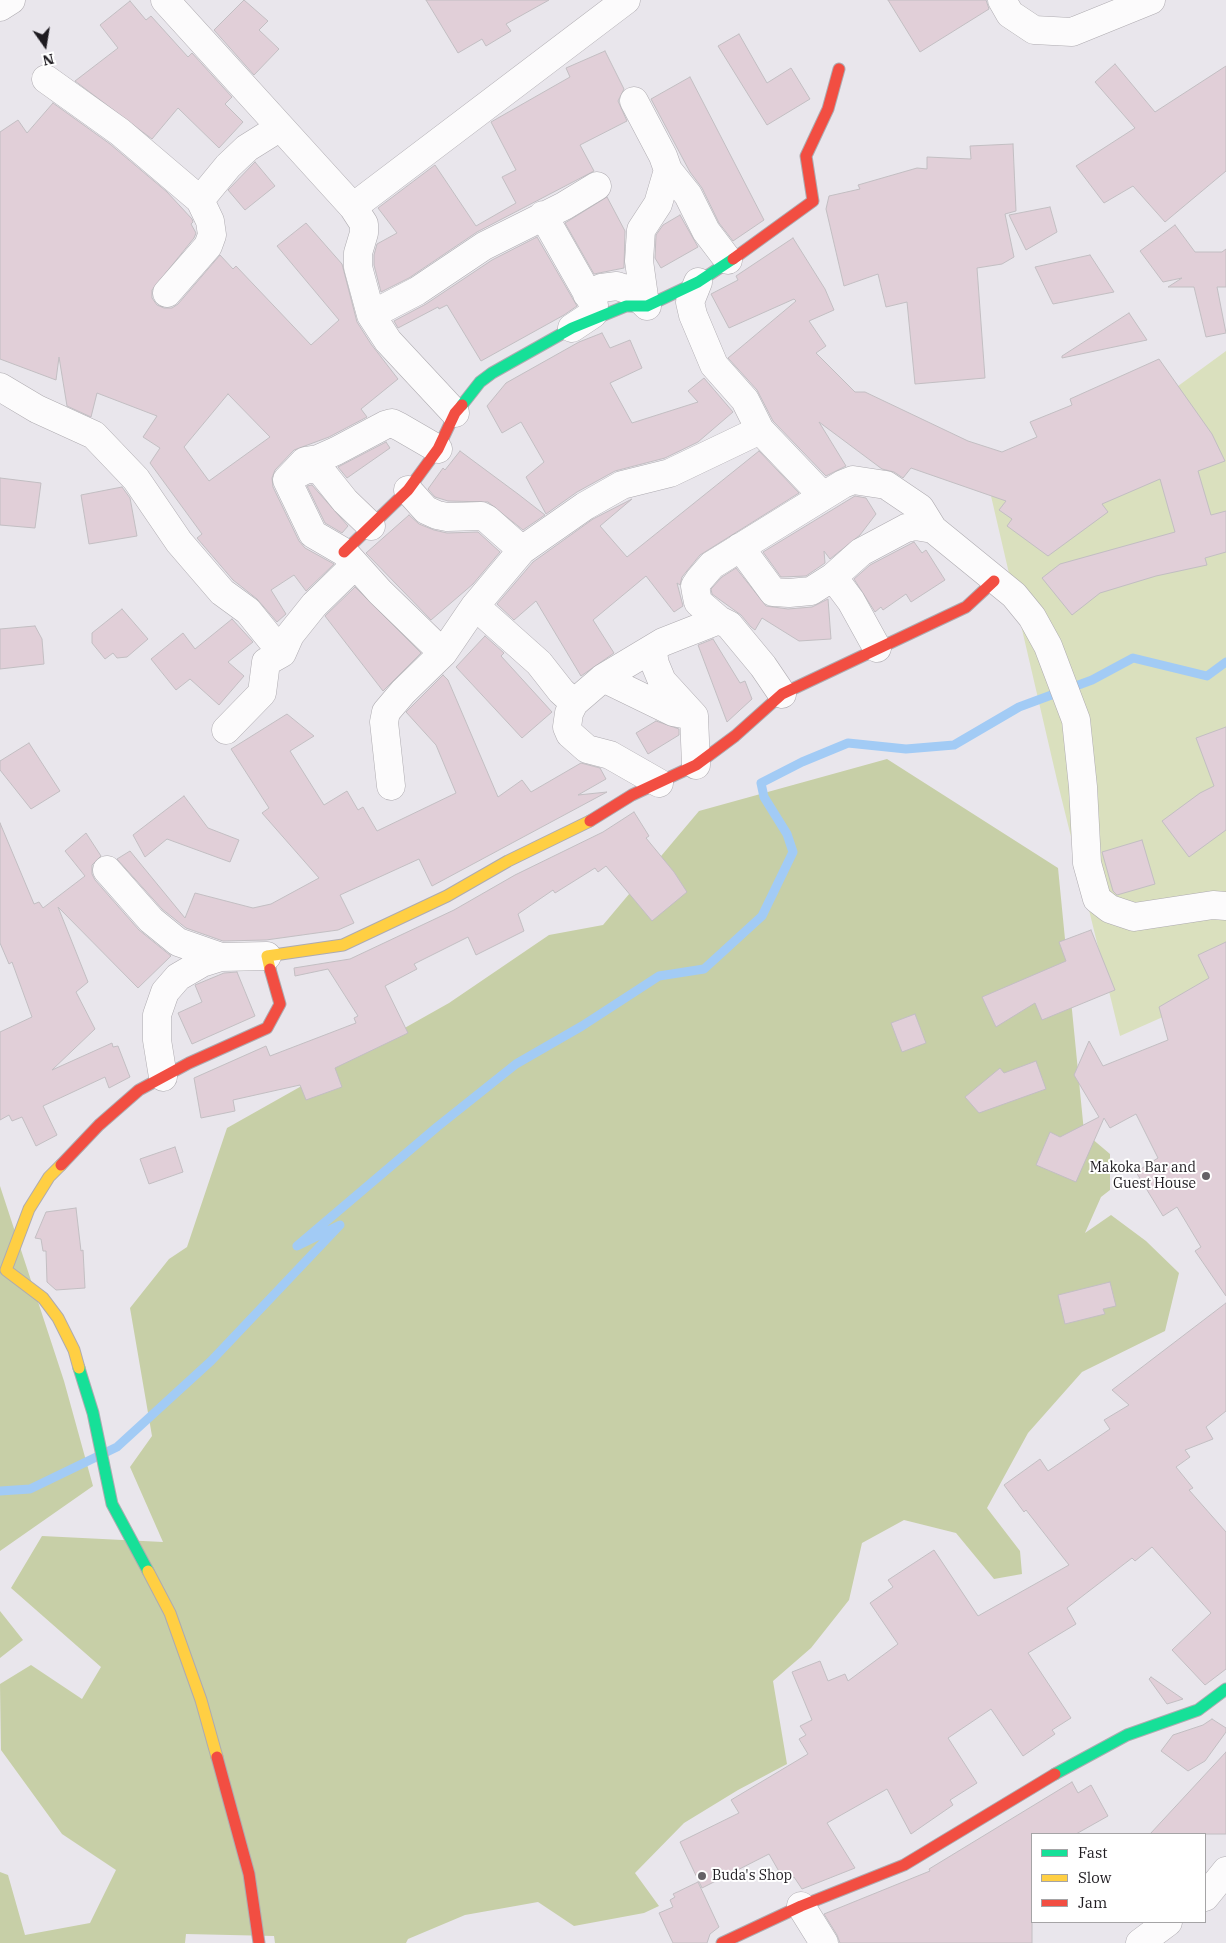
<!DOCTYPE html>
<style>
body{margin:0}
#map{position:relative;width:1226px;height:1943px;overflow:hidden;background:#e9e6ec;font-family:"IBM Plex Serif",serif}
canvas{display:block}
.legend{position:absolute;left:1031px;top:1833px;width:175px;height:90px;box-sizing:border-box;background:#fff;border:1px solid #a5a4a6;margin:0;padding:6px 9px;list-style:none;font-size:15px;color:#1e1b20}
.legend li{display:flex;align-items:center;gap:10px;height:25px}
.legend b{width:25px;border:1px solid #a5a4a6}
.north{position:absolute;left:20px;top:20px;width:50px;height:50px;-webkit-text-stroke:4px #fff;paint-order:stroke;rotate:167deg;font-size:14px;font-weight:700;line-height:20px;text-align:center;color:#1e1b20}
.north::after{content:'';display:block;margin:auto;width:18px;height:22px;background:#1e1b20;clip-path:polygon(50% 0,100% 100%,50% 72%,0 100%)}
</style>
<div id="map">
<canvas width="1226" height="1943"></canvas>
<ul class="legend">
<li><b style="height:6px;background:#16e098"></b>Fast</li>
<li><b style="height:6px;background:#ffcf43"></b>Slow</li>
<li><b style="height:6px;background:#f24e42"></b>Jam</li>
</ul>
<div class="north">N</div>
</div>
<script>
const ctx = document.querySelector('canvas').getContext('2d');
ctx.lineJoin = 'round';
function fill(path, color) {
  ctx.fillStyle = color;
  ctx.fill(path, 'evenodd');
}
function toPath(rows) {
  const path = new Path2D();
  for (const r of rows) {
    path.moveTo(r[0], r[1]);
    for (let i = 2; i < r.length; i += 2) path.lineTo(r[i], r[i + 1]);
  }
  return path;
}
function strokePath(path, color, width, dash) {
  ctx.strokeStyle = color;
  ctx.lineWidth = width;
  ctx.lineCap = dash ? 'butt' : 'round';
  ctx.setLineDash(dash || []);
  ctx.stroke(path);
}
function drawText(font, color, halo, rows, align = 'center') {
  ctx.font = font + ' "IBM Plex Serif",serif';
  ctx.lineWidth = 4;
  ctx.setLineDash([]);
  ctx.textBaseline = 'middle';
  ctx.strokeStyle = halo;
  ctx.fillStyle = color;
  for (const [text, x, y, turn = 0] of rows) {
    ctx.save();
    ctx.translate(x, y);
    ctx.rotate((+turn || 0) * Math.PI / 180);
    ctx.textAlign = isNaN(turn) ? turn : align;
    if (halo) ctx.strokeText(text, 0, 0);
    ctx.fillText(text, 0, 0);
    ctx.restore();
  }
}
fill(toPath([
 [1226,351,1226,989,1120,1036,1057,780,988,483,1063,470]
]), '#dae0be');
fill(toPath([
 [887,759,1058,868,1084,1132,1110,1154,1110,1190,1101,1197,1085,1233,1111,1215,1146,1241,1179,1273,1165,1331,1082,1372,1028,1433,987,1508,1020,1551,1022,1574,994,1579,956,1533,904,1520,862,1543,849,1600,811,1648,773,1681,787,1764,738,1790,684,1823,635,1873,659,1906,644,1913,574,1926,538,1902,465,1915,408,1939,406,1943,275,1943,274,1936,186,1934,185,1943,0,1943,0,1872,8,1875,25,1935,90,1923,116,1870,62,1834,1,1750,0,1684,31,1665,82,1699,101,1667,11,1588,42,1536,163,1542,130,1467,152,1436,130,1308,169,1259,187,1247,227,1128,449,1003,549,935,603,925,699,811],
 [0,1186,64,1381,93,1486,0,1551],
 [0,1611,23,1640,0,1658]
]), '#c7cfa7');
strokePath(toPath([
 [0,1491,30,1489,117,1447,211,1361,340,1225,297,1246,437,1127,516,1064,582,1026,659,976,704,969,762,916,793,852,787,834,764,797,761,783,802,762,848,743,906,749,954,745,1019,707,1092,680,1133,658,1207,676,1226,662]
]), '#a2cbf5', 9);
const building = toPath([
 [244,0,268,21,259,30,279,49,254,75,214,30,244,0],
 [426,0,549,0,506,24,511,31,486,46,482,39,458,53,426,0],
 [888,0,986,0,989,9,920,52,888,0],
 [130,1,146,20,151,16,188,57,192,53,232,97,225,104,243,122,219,148,178,108,152,139,75,81,118,48,100,25,130,1],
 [739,34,767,83,791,68,810,99,767,125,718,46,739,34],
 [605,51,624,89,618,101,627,121,580,145,594,171,477,232,409,278,381,292,374,265,374,255,377,244,397,233,378,208,435,165,476,226,516,203,502,177,516,170,491,122,570,77,566,68,605,51],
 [1115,64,1155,112,1226,66,1226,171,1165,222,1133,186,1104,203,1076,166,1135,128,1095,82,1115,64],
 [690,77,764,220,733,241,719,223,702,188,690,172,651,99,690,77],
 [53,103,110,144,167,192,192,219,193,222,191,224,196,233,194,238,152,290,152,298,157,305,164,308,172,308,178,304,220,255,233,269,236,266,311,345,339,320,277,246,306,223,342,264,357,322,371,344,398,379,361,409,367,417,329,437,294,450,275,470,272,478,273,487,299,541,305,548,334,564,306,591,294,575,271,590,286,614,277,622,257,599,233,580,197,538,202,534,150,463,160,448,143,437,157,416,97,393,91,417,67,406,59,357,56,380,0,359,0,132,18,120,27,133,53,103],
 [228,394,270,437,209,481,184,447,228,394],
 [1013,144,1016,211,1005,214,1014,257,1002,264,977,268,985,378,915,384,907,302,886,307,878,274,844,286,826,209,829,196,860,189,858,185,917,168,927,169,927,157,971,159,970,146,1013,144],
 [255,162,275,186,245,210,228,190,255,162],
 [607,197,625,231,624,268,594,274,565,223,607,197],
 [1050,207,1057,232,1026,250,1009,215,1050,207],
 [680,215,698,247,661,268,655,258,656,235,663,225,680,215],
 [1175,225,1195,252,1222,252,1226,249,1226,287,1217,287,1226,333,1206,337,1194,287,1168,287,1182,278,1163,282,1140,251,1175,225],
 [537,237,577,306,564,315,481,361,447,305,439,309,438,307,398,328,394,321,426,304,492,260,537,237],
 [793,238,825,289,834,310,809,321,826,346,816,353,855,392,865,392,968,441,1002,452,1037,437,1030,422,1072,405,1070,399,1159,359,1212,434,1225,461,1198,471,1211,515,1226,511,1226,552,1205,558,1207,565,1156,576,1100,593,1072,615,1042,578,1060,564,1175,532,1160,479,1102,504,1108,512,1048,556,1007,526,1012,519,999,510,1006,501,911,468,903,478,894,472,882,469,819,422,846,466,826,476,773,421,757,390,728,358,796,301,794,299,729,328,711,294,738,280,736,276,793,238],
 [1090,255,1114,292,1053,304,1035,267,1090,255],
 [1129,313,1147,340,1062,358,1062,356,1129,313],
 [602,333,610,348,630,340,642,368,610,383,632,423,698,402,688,391,704,378,733,412,698,442,665,458,615,471,577,492,546,514,526,477,544,462,521,422,502,433,487,406,506,383,579,342,602,333],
 [386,442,390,448,347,478,338,467,386,442],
 [460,451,518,494,545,515,523,530,488,502,448,501,435,497,428,489,443,468,445,470,460,451],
 [759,451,799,493,700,555,682,577,680,585,677,583,683,606,674,612,646,576,593,620,614,653,581,676,536,601,514,620,497,604,533,562,593,519,632,499,600,526,627,557,759,451],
 [0,478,41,483,35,528,0,525,0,478],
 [312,485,348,526,342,533,325,523,307,486,312,485],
 [122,487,130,498,137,536,89,544,81,495,122,487],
 [855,496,866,498,876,514,860,535,830,559,824,551,825,563,806,576,781,577,763,552,855,496],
 [409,515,419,524,434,530,447,533,478,532,500,552,473,584,431,620,366,553,409,515],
 [914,542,922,553,926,550,945,580,911,602,906,594,883,610,881,607,875,612,854,579,870,565,914,542],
 [736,568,766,606,788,609,812,607,828,599,831,639,799,641,762,618,755,630,751,627,741,615,712,594,711,589,722,577,736,568],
 [355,587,421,653,383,691,325,616,355,587],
 [122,609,148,639,127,657,117,658,113,653,105,659,92,643,92,633,122,609],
 [232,619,253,642,228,662,244,676,219,705,190,679,176,690,151,659,183,633,195,649,232,619],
 [35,626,42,639,44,664,0,669,0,629,35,626],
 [485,636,504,653,501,656,552,712,522,738,456,667,485,636],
 [713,639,740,683,745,681,752,699,727,722,698,645,713,639],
 [443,675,448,680,498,797,522,780,531,792,581,763,600,768,606,779,578,795,607,792,432,886,419,859,340,895,354,923,338,930,266,940,223,941,186,928,162,909,117,859,130,851,185,918,195,893,253,908,271,904,319,878,262,813,269,808,231,749,287,714,314,736,290,751,324,805,347,791,358,810,363,807,377,831,456,793,436,745,406,712,443,675],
 [656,721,679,729,679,735,648,754,636,733,656,721],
 [1226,727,1226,830,1189,857,1162,821,1200,793,1214,786,1196,738,1226,727],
 [29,743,60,791,31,809,0,770,0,761,29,743],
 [184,796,208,828,239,840,230,862,167,839,145,857,133,835,184,796],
 [634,812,649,836,646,838,674,872,687,892,652,921,606,866,598,872,595,868,555,893,553,890,518,914,524,931,476,955,468,937,414,964,417,969,385,986,408,1033,335,1068,342,1087,306,1100,300,1085,233,1100,235,1111,201,1118,194,1078,266,1046,270,1056,356,1023,354,1018,358,1016,328,969,295,976,294,968,350,959,454,910,515,875,603,832,634,812],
 [0,823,34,904,39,902,43,908,85,876,65,851,86,833,101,856,92,865,92,874,95,880,139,930,171,956,138,988,58,907,88,982,76,992,95,1029,52,1070,112,1043,113,1047,118,1046,130,1077,109,1088,105,1077,43,1106,57,1135,36,1146,22,1117,12,1121,9,1115,0,1120,0,1032,32,1017,12,962,9,964,0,943,0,823],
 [1142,840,1155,884,1117,895,1113,891,1102,852,1142,840],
 [1091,930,1115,990,1042,1020,1035,1003,996,1027,982,997,1066,961,1059,942,1091,930],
 [1226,942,1226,1296,1195,1251,1201,1247,1177,1207,1163,1216,1136,1172,1158,1158,1136,1114,1110,1128,1104,1118,1076,1182,1036,1165,1050,1132,1060,1137,1099,1117,1074,1075,1089,1041,1103,1066,1168,1040,1159,1007,1209,978,1198,955,1226,942],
 [237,972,255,1016,192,1044,178,1013,202,1002,195,985,224,973,237,972],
 [915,1014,926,1043,902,1052,891,1023,915,1014],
 [1036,1061,1046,1089,979,1113,965,1097,1000,1068,1004,1073,1036,1061],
 [175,1147,183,1172,149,1184,140,1159,175,1147],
 [76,1208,81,1251,83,1250,85,1288,56,1290,47,1282,46,1251,43,1251,41,1239,35,1238,46,1212,76,1208],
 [1110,1282,1116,1306,1103,1309,1105,1314,1065,1324,1058,1295,1110,1282],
 [1226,1303,1226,1411,1206,1427,1213,1439,1185,1450,1190,1457,1176,1467,1193,1488,1189,1490,1226,1532,1226,1669,1205,1685,1172,1650,1211,1613,1152,1547,1135,1561,1132,1558,1067,1608,1076,1624,1028,1653,1071,1718,1052,1730,1055,1734,1023,1756,991,1709,948,1738,977,1783,950,1800,953,1805,911,1834,887,1789,827,1823,855,1868,802,1889,794,1877,785,1882,769,1854,702,1888,680,1842,739,1813,731,1800,808,1754,799,1739,806,1735,800,1726,812,1720,792,1672,820,1661,828,1681,845,1674,848,1681,898,1644,870,1603,893,1587,888,1580,934,1550,978,1616,1069,1565,1026,1510,1024,1512,1004,1485,1040,1459,1048,1471,1110,1429,1104,1420,1129,1405,1112,1390,1226,1303],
 [1151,1677,1183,1699,1167,1704,1149,1679,1151,1677],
 [1212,1719,1226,1728,1226,1732,1205,1761,1188,1771,1161,1751,1173,1735,1203,1725,1212,1719],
 [1226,1752,1226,1834,1150,1834,1226,1752],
 [1072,1782,1078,1793,1091,1785,1108,1816,1076,1834,1032,1834,1032,1943,840,1943,837,1935,824,1914,930,1871,929,1869,1072,1782],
 [698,1882,719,1927,710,1934,707,1943,673,1943,659,1913,673,1907,670,1900,675,1897,673,1894,698,1882]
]);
fill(building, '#e1cfd8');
strokePath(building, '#c2bec2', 1);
const street = toPath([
 [165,0,353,207,364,224,364,233,358,253,358,267,371,315,388,341,455,413],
 [1002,0,1010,14,1034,30,1072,32,1151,0],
 [0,7,11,0],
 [46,79,120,132,200,200],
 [634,101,663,156,668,170,658,204,641,230,639,261,645,304],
 [668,170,688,195,706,231,728,260],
 [353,207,626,0],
 [543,215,594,305,593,314,572,328],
 [698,282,690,302,693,315,714,365,745,400,760,430,822,495],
 [167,293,208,246,212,235,210,221,200,200,228,166,247,148,279,128],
 [587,294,601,288,617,286,632,291,647,306],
 [371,315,417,291,484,246,564,206,597,186],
 [0,387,37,409,94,435,136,479,179,542,222,592,248,611,282,653],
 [438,449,400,427,392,423,385,425,336,451,318,459,305,461,287,480,313,534,344,552,380,592,443,653],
 [295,475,309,468,321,471,345,501,371,526],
 [408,490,426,510,437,515,447,517,481,516,487,519,522,550],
 [740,547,773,592,789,593,811,591,833,577,861,552,906,528,915,526,933,529],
 [833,577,851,601,877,648],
 [475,606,539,663,561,691,574,703],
 [719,620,698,602,696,592,695,586,699,580,712,565,843,484,853,480,886,485,920,508,933,529,1014,595,1032,617,1048,646,1076,720,1083,787,1087,863,1097,899,1110,909,1134,917,1213,905,1226,906],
 [652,649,655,664,662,681,694,716,696,765],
 [603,678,673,712,693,716],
 [226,730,262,693,266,662,282,653,290,635,314,605,355,565],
 [659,783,610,755,587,749,570,734,567,727,569,713,574,703,603,678,663,642,719,620,729,625,763,666,782,694],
 [391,786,384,722,386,712,403,692,443,653,475,606,522,550,585,506,622,485,670,473,760,430],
 [107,870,151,920,178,942,221,957,267,956],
 [163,1077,157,1040,157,1015,165,992,178,977,202,963,221,957],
 [1205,1897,1226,1871],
 [801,1906,824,1943],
 [1140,1943,1168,1922]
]);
const fast = toPath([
 [462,405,480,382,492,373,572,328,626,306,647,306,698,282,733,259],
 [79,1368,93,1413,112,1504,148,1571],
 [1055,1774,1127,1735,1198,1710,1226,1689]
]);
const slow = toPath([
 [270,969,267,956,343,945,447,896,508,861,590,821],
 [61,1165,49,1177,29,1209,6,1270,43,1298,58,1318,74,1350,79,1368],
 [148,1571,170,1613,201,1700,217,1757]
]);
const jam = toPath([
 [733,259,813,201,806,156,828,109,839,69],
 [344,552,408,490,438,449,455,413,462,405],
 [590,821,632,795,696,765,735,736,782,694,966,607,994,581],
 [61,1165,99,1125,139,1090,189,1063,267,1028,280,1004,270,969],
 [217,1757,249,1874,259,1943],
 [722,1943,801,1906,904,1865,1055,1774]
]);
strokePath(street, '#aeabb0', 29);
strokePath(fast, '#aeabb0', 13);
strokePath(slow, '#aeabb0', 13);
strokePath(jam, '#aeabb0', 13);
strokePath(street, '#fcfbfc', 28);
strokePath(fast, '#16e098', 11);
strokePath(slow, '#ffcf43', 11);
strokePath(jam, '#f24e42', 11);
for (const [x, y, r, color] of [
 [1206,1176,5,"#656267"],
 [702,1876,5,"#656267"]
]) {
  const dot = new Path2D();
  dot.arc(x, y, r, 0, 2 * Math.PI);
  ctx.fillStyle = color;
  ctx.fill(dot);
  strokePath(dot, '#fff', 2);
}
drawText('14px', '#1e1b20', '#fff', [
 ["Makoka Bar and",1196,1168],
 ["Guest House",1196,1184],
 ["Buda's Shop",712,1876,"left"]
], 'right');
</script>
